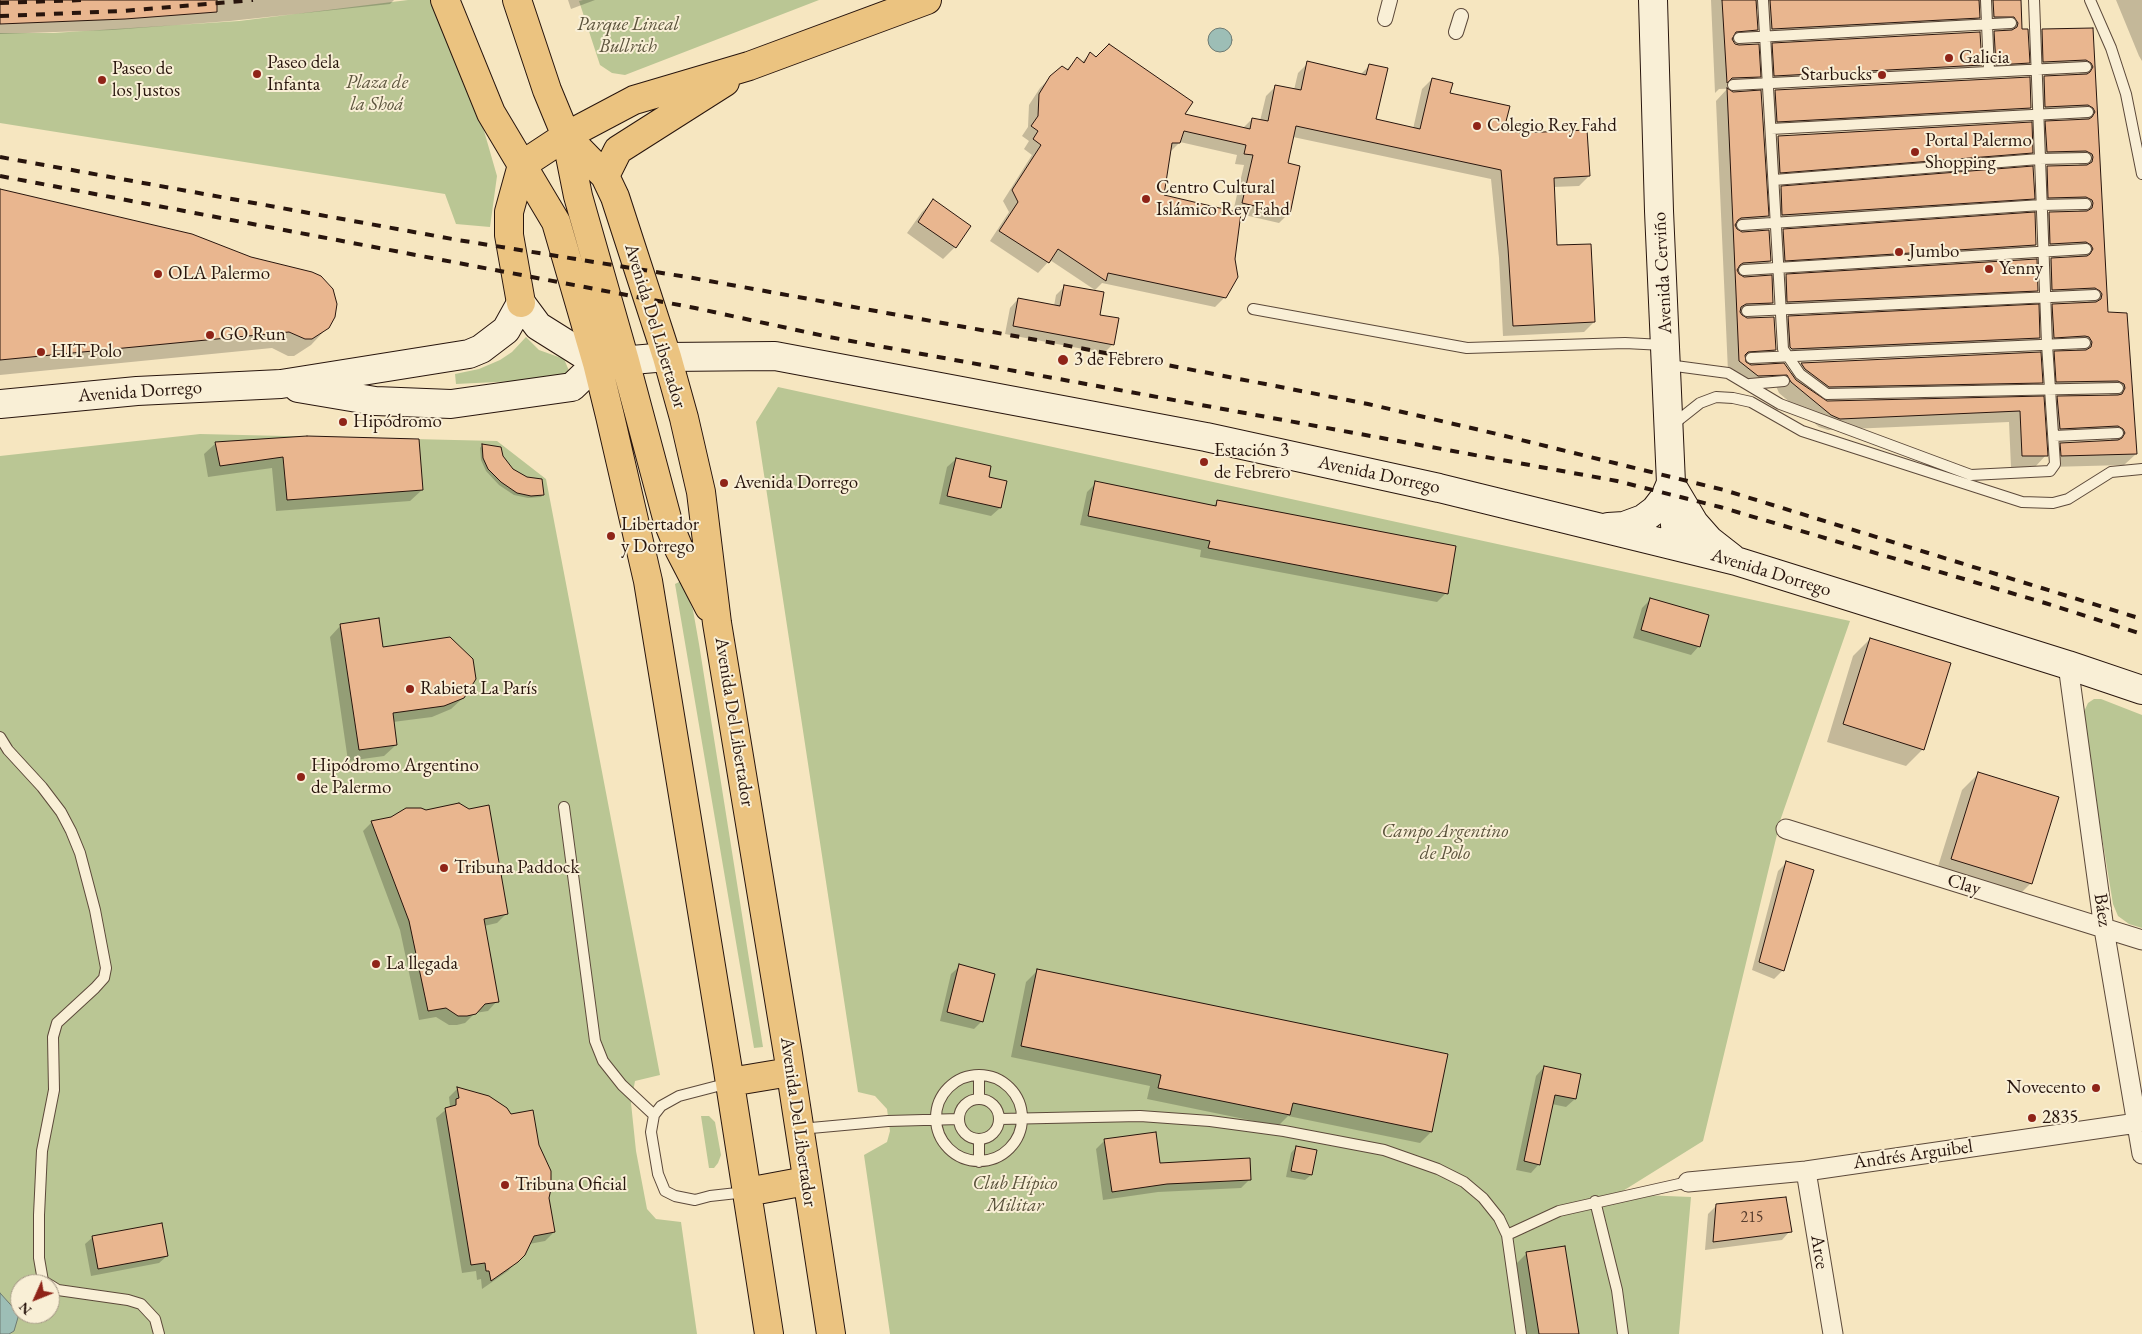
<!DOCTYPE html>
<meta charset="utf-8">
<style>
body{margin:0}
#map{position:relative;width:2142px;height:1334px;overflow:hidden;background:#f6e6c0;font-family:"EB Garamond",serif}
canvas{display:block}
.north{position:absolute;left:10px;top:1274px;width:50px;height:50px;box-sizing:border-box;background:#f9efd6;border:1px solid #a59886;border-radius:50%;rotate:226deg;font-size:14px;font-weight:700;line-height:20px;text-align:center;color:#28150d}
.north::after{content:'';display:block;margin:auto;width:18px;height:22px;background:#8f2418;clip-path:polygon(50% 0,100% 100%,50% 72%,0 100%)}
</style>
<div id="map">
<canvas width="2142" height="1334"></canvas>
<div class="north">N</div>
</div>
<script>
const ctx = document.querySelector('canvas').getContext('2d');
ctx.lineJoin = 'round';
function fill(path, color) {
  ctx.fillStyle = color;
  ctx.fill(path, 'evenodd');
}
function toPath(rows) {
  const path = new Path2D();
  for (const r of rows) {
    if (r.length === 3) {
      path.moveTo(r[0] + r[2], r[1]);
      path.arc(r[0], r[1], r[2], 0, 2 * Math.PI);
      continue;
    }
    path.moveTo(r[0], r[1]);
    for (let i = 2; i < r.length; i += 2) path.lineTo(r[i], r[i + 1]);
  }
  return path;
}
function strokePath(path, color, width, dash) {
  ctx.strokeStyle = color;
  ctx.lineWidth = width;
  ctx.lineCap = dash ? 'butt' : 'round';
  ctx.setLineDash(dash || []);
  ctx.stroke(path);
}
function drawText(font, color, halo, rows, align = 'center') {
  ctx.font = font + ' "EB Garamond",serif';
  ctx.lineWidth = 4;
  ctx.setLineDash([]);
  ctx.textBaseline = 'middle';
  ctx.strokeStyle = halo;
  ctx.fillStyle = color;
  for (const [text, x, y, turn = 0] of rows) {
    ctx.save();
    ctx.translate(x, y);
    ctx.rotate((+turn || 0) * Math.PI / 180);
    ctx.textAlign = isNaN(turn) ? turn : align;
    if (halo) ctx.strokeText(text, 0, 0);
    ctx.fillText(text, 0, 0);
    ctx.restore();
  }
}
fill(toPath([
 [408,0,435,0,476,103,497,176,490,227,456,224,445,194,0,123,0,33,53,33,239,21],
 [583,0,819,0,625,75,612,73,600,65,579,1],
 [526,337,539,350,564,359,570,373,537,380,456,384,455,374,479,369,500,360,512,352],
 [778,387,1850,621,1781,818,1703,1141,1618,1194,1691,1197,1679,1334,890,1334,864,1155,887,1142,890,1131,887,1109,875,1096,858,1092,756,422],
 [200,434,497,441,546,479,660,1075,635,1081,631,1103,636,1151,647,1209,656,1219,681,1222,697,1334,0,1334,0,456],
 [20,1284,50,1284,50,1314,20,1314],
 [681,581,693,610,699,644,763,1047,754,1048,675,584],
 [2094,699,2101,699,2142,715,2142,928,2129,924,2118,916,2113,904,2082,716,2088,703],
 [701,1116,709,1116,715,1122,721,1155,718,1163,714,1168,709,1168]
]), '#bac694');
const water = toPath([
 [1220,40,12],
 [0,1293,19,1314,14,1331,9,1334,0,1334,0,1293]
]);
fill(water, '#9dbeb6');
strokePath(water, '#6e7a72', 1);
fill(toPath([
 [0,0,394,0,390,4,230,21,112,30,0,34],
 [568,0,595,0,571,9],
 [1711,0,2019,0,2021,30,2028,62,2017,74,1985,76,1983,44,1995,32,2005,31,1979,7,1979,17,1967,29,1760,40,1759,11,1755,6,1757,30,1745,41,1733,42,1759,76,1748,88,1719,89,1715,93],
 [2116,0,2142,0,2142,61,2139,56],
 [2092,29,2107,314,2126,314,2136,454,2124,465,2050,467,2050,455,2061,444,2112,441,2110,438,2048,440,2046,409,2058,397,2112,396,2106,392,2045,393,2043,364,2055,352,2079,351,2073,347,2043,348,2041,317,2053,305,2091,303,2083,299,2041,301,2040,271,2051,259,2082,257,2074,253,2039,255,2038,224,2049,213,2082,212,2074,208,2037,209,2036,178,2048,167,2082,166,2074,162,2036,163,2034,134,2046,122,2084,120,2076,116,2034,118,2033,89,2044,77,2082,75,2074,71,2032,73,2031,41,2042,30],
 [1773,44,1981,65,1969,76,1763,87,1761,56],
 [1090,54,1183,115,1242,129,1252,119,1260,121,1266,96,1276,86,1294,90,1298,73,1308,63,1360,75,1370,65,1375,120,1413,129,1422,89,1432,79,1448,94,1502,129,1589,176,1579,186,1553,187,1556,247,1594,322,1584,332,1503,336,1499,258,1491,179,1293,137,1287,164,1289,213,1279,223,1240,214,1225,297,1215,307,1102,283,1095,290,1050,260,1038,273,990,241,1009,212,1003,201,1032,155,1024,149,1029,141,1022,136,1028,127,1029,105,1040,88,1051,77,1066,70,1077,59,1081,63],
 [1180,142,1237,155,1235,164,1244,165,1233,212,1162,196,1169,153],
 [1727,89,1733,93,1767,216,1756,227,1733,229,1770,261,1758,272,1735,274,1772,302,1761,314,1739,315,1775,350,1763,361,1743,362,1751,366,1791,374,1801,364,2039,353,2041,382,2030,394,1821,398,1827,402,2042,398,2046,455,2035,467,2011,467,2009,422,1828,430,1819,427,1779,393,1776,386,1746,387,1728,372,1716,101],
 [1776,91,2030,108,2018,119,1766,133,1764,102],
 [1778,137,2032,152,2020,164,1769,184,1767,148],
 [1781,188,2033,198,2022,210,1771,226,1770,199],
 [0,190,251,258,328,327,311,345,294,356,288,356,272,348,0,375],
 [933,201,969,227,955,247,943,259,907,233,922,212],
 [1784,230,2035,245,2024,256,1774,272,1772,242],
 [1786,276,2037,290,2025,302,1776,313,1775,287],
 [1065,286,1113,344,1104,353,1005,334,1010,308,1018,299,1054,306,1056,295],
 [1789,317,2039,338,2027,349,1780,360,1777,329],
 [307,438,422,490,410,501,276,511,272,468,208,477,204,454,216,443],
 [482,445,502,457,512,469,543,495,541,497,528,498,514,495,499,485,486,471,481,460,480,448],
 [956,459,987,478,1000,508,991,516,939,504,947,467],
 [1096,483,1213,506,1218,502,1446,593,1437,602,1200,557,1201,550,1080,525,1087,492],
 [1650,600,1699,646,1691,655,1633,638,1642,608],
 [341,625,382,649,463,698,451,709,432,717,393,722,396,745,384,756,348,761,330,637],
 [1870,639,1923,749,1906,766,1827,742,1853,656],
 [1979,773,2031,883,2014,900,1935,876,1962,790],
 [372,822,506,914,497,923,484,926,497,1001,488,1011,475,1013,465,1023,457,1025,449,1025,436,1017,419,1020,400,930,363,831],
 [1787,862,1783,970,1774,979,1752,970,1778,871],
 [960,966,982,1021,974,1029,940,1021,951,974],
 [1038,970,1431,1132,1420,1143,1288,1116,1278,1126,1147,1099,1150,1086,1011,1057,1026,982],
 [1544,1067,1575,1099,1566,1107,1552,1104,1539,1164,1531,1173,1516,1170,1536,1076],
 [458,1088,547,1198,554,1232,545,1241,529,1244,517,1261,508,1271,482,1289,481,1279,477,1280,476,1271,462,1273,436,1118,450,1106,449,1097],
 [1105,1140,1159,1164,1250,1179,1241,1188,1158,1192,1103,1200,1096,1149],
 [1296,1147,1315,1151,1311,1175,1305,1180,1286,1177,1291,1153],
 [1717,1205,1790,1231,1782,1240,1705,1250,1708,1214],
 [93,1237,167,1256,159,1263,91,1276,85,1244],
 [1527,1253,1577,1334,1527,1334,1516,1264]
]), '#0003');
const building = toPath([
 [0,0,217,0,217,12,125,19,0,24,0,0],
 [1722,0,1756,0,1758,30,1736,32,1732,39,1735,44,1739,45,1759,44,1761,77,1732,78,1727,83,1722,0],
 [1770,0,1979,0,1980,18,1772,29,1770,0],
 [1993,0,2021,0,2022,29,2028,29,2030,63,1996,65,1994,31,2012,30,2017,27,2018,23,2014,17,1994,17,1993,0],
 [2093,28,2108,312,2127,313,2137,454,2061,456,2060,443,2118,440,2122,438,2125,433,2123,429,2118,426,2060,429,2057,396,2118,395,2122,394,2125,388,2124,384,2118,381,2056,382,2054,351,2086,350,2091,347,2092,342,2089,337,2085,336,2054,338,2052,304,2096,302,2101,299,2102,294,2100,291,2095,288,2052,290,2051,258,2087,256,2090,254,2093,249,2091,245,2086,242,2050,244,2049,212,2087,211,2092,208,2093,203,2092,200,2086,197,2048,198,2047,166,2087,165,2092,162,2093,157,2092,154,2086,151,2047,152,2045,121,2089,119,2092,117,2095,112,2093,108,2088,105,2045,107,2044,76,2087,74,2090,72,2093,67,2091,63,2086,60,2043,62,2042,29,2093,28],
 [1980,32,1982,65,1774,76,1772,43,1980,32],
 [1109,44,1193,102,1185,114,1250,129,1252,118,1268,121,1275,85,1301,90,1307,61,1366,75,1369,64,1388,68,1376,119,1420,129,1432,78,1453,83,1450,93,1510,106,1504,129,1521,133,1587,130,1590,176,1554,178,1557,245,1591,244,1595,322,1513,326,1508,248,1501,170,1296,126,1288,163,1300,166,1290,214,1242,203,1253,155,1244,154,1246,145,1184,131,1180,143,1172,143,1164,195,1241,213,1235,259,1238,277,1226,298,1108,273,1106,281,1058,249,1049,263,999,231,1018,202,1012,190,1041,145,1033,139,1038,131,1031,126,1038,116,1039,94,1050,76,1062,66,1068,70,1077,57,1084,63,1090,52,1096,57,1109,44],
 [2030,77,2031,108,1777,122,1775,90,2030,77],
 [1727,88,1733,92,1761,90,1769,216,1741,218,1738,220,1735,225,1737,229,1742,232,1769,230,1771,261,1743,263,1740,265,1737,270,1739,274,1744,277,1772,275,1773,303,1746,304,1741,307,1740,312,1742,315,1747,318,1774,317,1776,350,1748,352,1745,355,1746,362,1751,365,1784,363,1796,380,1827,401,2044,396,2048,456,2022,456,2020,411,1840,419,1831,415,1791,382,1787,375,1758,376,1739,361,1727,88],
 [2032,122,2033,153,1780,173,1778,136,2032,122],
 [2033,166,2035,199,1782,215,1781,186,2033,166],
 [0,189,192,234,251,257,312,272,321,276,333,289,337,304,335,317,329,328,312,339,305,339,289,332,0,360,0,189],
 [933,199,971,226,956,248,918,222,933,199],
 [2035,212,2036,245,1785,261,1783,229,2035,212],
 [2037,259,2038,291,1787,302,1786,274,2037,259],
 [1064,285,1104,292,1100,315,1119,318,1114,345,1013,326,1018,298,1060,306,1064,285],
 [2039,304,2040,338,1792,349,1790,347,1788,316,2039,304],
 [2041,352,2043,383,1829,387,1805,369,1801,363,2041,352],
 [307,436,419,439,423,490,287,500,283,457,220,466,215,442,307,436],
 [482,444,501,447,503,456,513,469,527,477,542,479,544,495,531,496,517,493,501,482,488,469,483,458,482,444],
 [956,458,991,466,989,477,1007,481,1001,508,947,496,956,458],
 [1095,481,1216,506,1217,500,1456,546,1448,594,1208,548,1210,541,1088,516,1095,481],
 [1650,598,1709,615,1700,647,1641,630,1650,598],
 [379,618,383,647,450,637,473,659,476,679,464,698,444,706,393,713,397,745,359,750,340,624,379,618],
 [1870,638,1951,663,1924,750,1843,724,1870,638],
 [1978,772,2059,797,2032,884,1951,859,1978,772],
 [459,803,469,809,489,805,508,914,484,919,499,1002,485,1004,476,1014,467,1016,458,1016,446,1008,428,1011,409,921,371,821,391,817,406,808,421,808,426,810,459,803],
 [1786,861,1814,870,1784,971,1759,962,1786,861],
 [959,964,995,974,983,1022,947,1012,959,964],
 [1037,969,1448,1054,1432,1132,1293,1103,1290,1115,1158,1088,1161,1075,1021,1046,1037,969],
 [1544,1066,1581,1074,1576,1099,1555,1095,1540,1165,1524,1161,1544,1066],
 [457,1087,489,1096,507,1108,511,1114,533,1110,539,1145,551,1171,551,1189,549,1198,555,1232,534,1236,525,1255,518,1262,491,1281,489,1271,486,1271,485,1263,471,1265,445,1108,456,1105,456,1099,459,1098,457,1087],
 [1156,1132,1160,1163,1250,1158,1251,1180,1167,1184,1112,1192,1104,1139,1156,1132],
 [1296,1146,1317,1150,1312,1175,1291,1171,1296,1146],
 [1786,1197,1792,1232,1713,1242,1716,1204,1786,1197],
 [162,1223,168,1256,98,1269,92,1236,162,1223],
 [1565,1246,1579,1334,1539,1334,1526,1252,1565,1246]
]);
fill(building, '#e9b68f');
strokePath(building, '#28150d', 1);
const service = toPath([
 [1763,0,1783,349,1800,374,1827,394,2118,388],
 [1986,0,1989,72],
 [2090,0,2111,48,2126,94,2142,174],
 [1739,38,2011,23],
 [1733,85,2086,67],
 [1771,129,2088,112],
 [1774,180,2039,159,2086,158],
 [1742,225,2041,205,2086,204],
 [1744,270,2086,249],
 [1253,309,1467,348,1625,343,1663,345],
 [1747,311,2095,295],
 [1751,358,2085,343],
 [1668,365,1728,373,1780,404,1971,475,2050,471,2055,464,2047,344,2034,0],
 [1750,384,1784,381],
 [1671,426,1700,403,1716,397,1733,398,1751,402,1802,431,2022,502,2053,503,2068,499,2111,472,2142,469],
 [2054,436,2118,433],
 [0,737,8,750,42,787,61,812,71,831,80,853,95,910,106,968,104,978,95,988,57,1023,53,1037,54,1090,42,1151,39,1215,39,1258,43,1281,48,1284],
 [564,807,595,1041,603,1061,622,1085,654,1115],
 [979,1075,979,1098],
 [979,1118,43],
 [729,1083,679,1096,661,1106,654,1115,651,1132,658,1174,665,1191,675,1196,695,1200,710,1196,746,1192],
 [979,1119,20],
 [1000,1119,1140,1116,1210,1121,1284,1131,1384,1150,1438,1169,1464,1182,1483,1198,1499,1218,1507,1235,1521,1334],
 [800,1129,888,1121,959,1119],
 [979,1162,979,1139],
 [1595,1201,1617,1290,1623,1334],
 [1507,1235,1559,1211,1688,1182],
 [50,1285,58,1290,128,1300,141,1304,155,1319,159,1334]
]);
const pedestrian = toPath([
 [1385,19,1390,0],
 [1456,32,1461,16]
]);
const minor = toPath([
 [2068,665,2104,929,2142,1154],
 [1786,829,2142,940],
 [1806,1171,1833,1334],
 [1688,1182,1806,1171,2137,1123]
]);
const secondary = toPath([
 [1653,0,1659,211,1671,483,1677,546],
 [298,388,375,401,451,404,572,387,597,363],
 [0,404,137,391,281,384,469,354,481,349,506,330,521,303,538,326,597,363,667,357,775,356,1206,437,1439,488,1736,561,2068,665,2142,690],
 [1675,491,1694,523,1709,540,1732,558],
 [1608,527,1624,526,1643,519,1655,510,1665,497,1671,483]
]);
const primary = toPath([
 [445,0,491,113,556,222,597,363,610,416,648,581,727,1064,769,1334],
 [517,0,547,90,566,136,605,176,615,197,667,357,684,418,701,492,717,623,788,1054,831,1334],
 [566,136,578,196,625,361,668,522,679,549,709,607],
 [605,176,618,150,725,82],
 [521,303,509,235,509,212,522,165,566,136,634,100,749,66,927,0],
 [730,1082,790,1072],
 [747,1192,806,1181]
]);
strokePath(service, '#5c493a', 12);
strokePath(pedestrian, '#5c493a', 16);
strokePath(minor, '#5c493a', 21);
strokePath(secondary, '#28150d', 30);
strokePath(primary, '#28150d', 30);
strokePath(service, '#f9efd6', 10);
strokePath(pedestrian, '#f9efd6', 14);
strokePath(minor, '#f9efd6', 19);
strokePath(secondary, '#f9efd6', 28);
strokePath(primary, '#ebc380', 28);
strokePath(toPath([
 [0,3,83,0],
 [0,16,123,11,253,0],
 [0,157,458,240,687,277,1059,344,1368,404,1497,434,1724,490,2142,619],
 [0,176,695,308,829,337,1617,481,1720,507,2045,603,2142,634]
]), '#28150d', 4, [9, 9]);
for (const [x, y, r, color] of [
 [1949,58,5,"#8f2418"],
 [257,74,5,"#8f2418"],
 [1882,75,5,"#8f2418"],
 [102,80,5,"#8f2418"],
 [1477,126,5,"#8f2418"],
 [1915,152,5,"#8f2418"],
 [1146,199,5,"#8f2418"],
 [1899,252,5,"#8f2418"],
 [1989,269,5,"#8f2418"],
 [158,274,5,"#8f2418"],
 [210,335,5,"#8f2418"],
 [41,352,5,"#8f2418"],
 [1063,360,6,"#8f2418"],
 [343,422,5,"#8f2418"],
 [1204,462,5,"#8f2418"],
 [724,483,5,"#8f2418"],
 [611,536,5,"#8f2418"],
 [410,689,5,"#8f2418"],
 [301,777,5,"#8f2418"],
 [444,868,5,"#8f2418"],
 [376,964,5,"#8f2418"],
 [2096,1088,5,"#8f2418"],
 [2032,1118,5,"#8f2418"],
 [505,1185,5,"#8f2418"]
]) {
  const dot = new Path2D();
  dot.arc(x, y, r, 0, 2 * Math.PI);
  ctx.fillStyle = color;
  ctx.fill(dot);
  strokePath(dot, '#f9efd6', 2);
}
drawText('16px', '#583d2e', null, [
 ["215",1752,1218]
]);
drawText('italic 19px', '#5b533c', '#f9efd6', [
 ["Parque Lineal",628,25],
 ["Bullrich",628,47],
 ["Plaza de",377,83],
 ["la Shoá",377,105],
 ["Campo Argentino",1445,832],
 ["de Polo",1445,854],
 ["Club Hípico",1015,1184],
 ["Militar",1015,1206]
]);
drawText('19px', '#28150d', '#f9efd6', [
 ["Galicia",1959,58],
 ["Paseo dela",267,63],
 ["Infanta",267,85],
 ["Paseo de",112,69],
 ["los Justos",112,91],
 ["Starbucks",1872,75,"right"],
 ["Colegio Rey Fahd",1487,126],
 ["Portal Palermo",1925,141],
 ["Shopping",1925,163],
 ["Centro Cultural",1156,188],
 ["Islámico Rey Fahd",1156,210],
 ["Jumbo",1909,252],
 ["Yenny",1999,269],
 ["OLA Palermo",168,274],
 ["GO Run",220,335],
 ["HIT Polo",51,352],
 ["3 de Febrero",1074,360],
 ["Hipódromo",353,422],
 ["Estación 3",1214,451],
 ["de Febrero",1214,473],
 ["Avenida Dorrego",734,483],
 ["Libertador",621,525],
 ["y Dorrego",621,547],
 ["Rabieta La París",420,689],
 ["Hipódromo Argentino",311,766],
 ["de Palermo",311,788],
 ["Tribuna Paddock",454,868],
 ["La llegada",386,964],
 ["Novecento",2086,1088,"right"],
 ["2835",2042,1118],
 ["Tribuna Oficial",515,1185]
], 'left');
drawText('19px', '#28150d', '#f9efd6', [
 ["Avenida Cerviño",1663,273,-93],
 ["Avenida Del Libertador",655,326,73],
 ["Avenida Dorrego",140,392,-4],
 ["Avenida Dorrego",1379,475,12],
 ["Avenida Dorrego",1771,573,17],
 ["Avenida Del Libertador",734,722,81],
 ["Clay",1964,885,17],
 ["Báez",2102,910,82],
 ["Avenida Del Libertador",798,1122,82],
 ["Andrés Arguibel",1913,1155,-8],
 ["Arce",1819,1252,81]
]);
</script>
